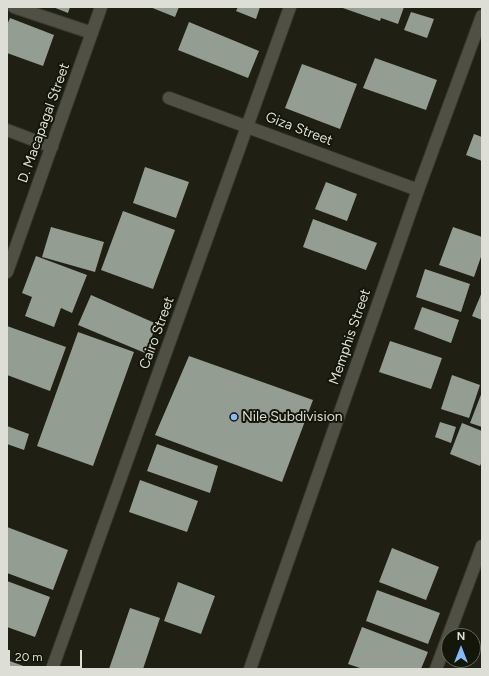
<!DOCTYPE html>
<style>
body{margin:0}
#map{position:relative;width:489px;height:676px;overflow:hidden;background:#1f2013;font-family:Figtree,sans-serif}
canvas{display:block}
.frame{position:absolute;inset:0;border:8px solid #ddded6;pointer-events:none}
.north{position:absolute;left:441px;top:628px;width:40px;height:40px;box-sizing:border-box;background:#15160a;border:1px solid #65665c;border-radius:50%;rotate:0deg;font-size:11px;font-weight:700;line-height:16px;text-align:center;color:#ddded6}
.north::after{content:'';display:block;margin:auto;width:14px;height:18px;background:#84bcfb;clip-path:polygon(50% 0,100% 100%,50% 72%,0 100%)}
.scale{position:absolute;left:8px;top:650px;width:74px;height:18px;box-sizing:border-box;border:2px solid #ddded6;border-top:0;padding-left:5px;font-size:12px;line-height:14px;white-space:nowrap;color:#ddded6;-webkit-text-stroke:3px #15160a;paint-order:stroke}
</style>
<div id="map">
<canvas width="489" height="676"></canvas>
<div class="frame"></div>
<div class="north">N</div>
<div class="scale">20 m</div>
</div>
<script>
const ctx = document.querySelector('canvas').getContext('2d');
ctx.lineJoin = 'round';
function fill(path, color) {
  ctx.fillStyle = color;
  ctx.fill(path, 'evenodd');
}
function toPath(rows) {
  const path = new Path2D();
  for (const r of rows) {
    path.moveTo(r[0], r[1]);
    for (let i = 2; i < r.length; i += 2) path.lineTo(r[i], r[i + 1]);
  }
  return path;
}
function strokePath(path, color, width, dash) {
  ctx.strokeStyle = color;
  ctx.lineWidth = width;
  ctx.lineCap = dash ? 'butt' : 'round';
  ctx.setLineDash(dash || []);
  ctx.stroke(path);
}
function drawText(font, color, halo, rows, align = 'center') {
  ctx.font = font + ' Figtree,sans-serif';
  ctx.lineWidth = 4;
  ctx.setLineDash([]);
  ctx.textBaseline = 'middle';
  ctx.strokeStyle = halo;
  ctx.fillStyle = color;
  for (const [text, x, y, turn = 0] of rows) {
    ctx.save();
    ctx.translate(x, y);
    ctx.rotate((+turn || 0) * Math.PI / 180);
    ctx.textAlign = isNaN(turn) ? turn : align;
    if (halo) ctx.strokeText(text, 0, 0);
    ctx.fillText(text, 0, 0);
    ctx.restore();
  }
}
fill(toPath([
 [53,7,70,7,68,13],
 [150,7,179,7,175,17],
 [238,7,260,7,256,19,236,11],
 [340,7,404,7,398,24,381,18,380,21],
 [411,12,434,19,427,38,404,30],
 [10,18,54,35,43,66,7,53,7,25],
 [189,22,259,51,248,78,178,50],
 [375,58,437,80,426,110,363,88],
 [302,64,357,84,340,129,285,108],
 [474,134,482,137,482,161,466,155],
 [145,167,189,182,176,218,133,203],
 [326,182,357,194,347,221,315,209],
 [123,211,175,230,153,289,101,270],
 [313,219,377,243,366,270,303,247],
 [51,227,104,242,95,272,42,257],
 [453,227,482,237,482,254,474,277,439,265],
 [36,256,87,275,72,313,61,308,54,327,25,316,32,297,22,293],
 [425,269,470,284,461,312,416,297],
 [482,292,482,320,472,316],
 [91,295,157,324,145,353,78,325],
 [422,307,459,320,451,343,414,329],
 [7,326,66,347,50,391,7,375],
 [78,332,134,352,93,466,37,446],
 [390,341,442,358,431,389,379,372],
 [189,356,313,400,282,482,155,435],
 [452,375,480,385,469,418,441,409],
 [482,392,482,427,470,423],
 [440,422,456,427,451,443,435,437],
 [462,423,482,431,482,461,480,466,450,454],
 [7,426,29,434,24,450,7,444],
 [157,444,218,466,210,493,147,471],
 [140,480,198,501,187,532,129,512],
 [7,527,68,550,53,590,7,573],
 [392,548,439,567,426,600,379,582],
 [7,581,50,597,35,637,7,627],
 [178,582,215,596,201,634,164,621],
 [377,590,440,613,428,644,366,621],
 [130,608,160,618,143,669,109,669],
 [362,627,428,652,421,669,363,669,348,664],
 [7,660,29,668,29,669,7,669]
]), '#939d91');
const minor = toPath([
 [14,7,92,33],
 [169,98,418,190],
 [7,130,52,147],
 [7,272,101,7],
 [52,669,290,7],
 [250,669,418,190,482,16],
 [436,669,482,546]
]);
strokePath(minor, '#383831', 14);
strokePath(minor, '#505144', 12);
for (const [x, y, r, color] of [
 [234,417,4,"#84bcfb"]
]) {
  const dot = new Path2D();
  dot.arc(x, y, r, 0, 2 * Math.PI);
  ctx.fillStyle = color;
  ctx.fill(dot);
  strokePath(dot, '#15160a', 1.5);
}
drawText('14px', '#ddded6', '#15160a', [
 ["D. Macapagal Street",44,123,-70],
 ["Giza Street",299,129,21],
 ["Cairo Street",157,333,-70],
 ["Memphis Street",350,337,-71]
]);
drawText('14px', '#ddded6', '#15160a', [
 ["Nile Subdivision",242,417]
], 'left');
</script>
